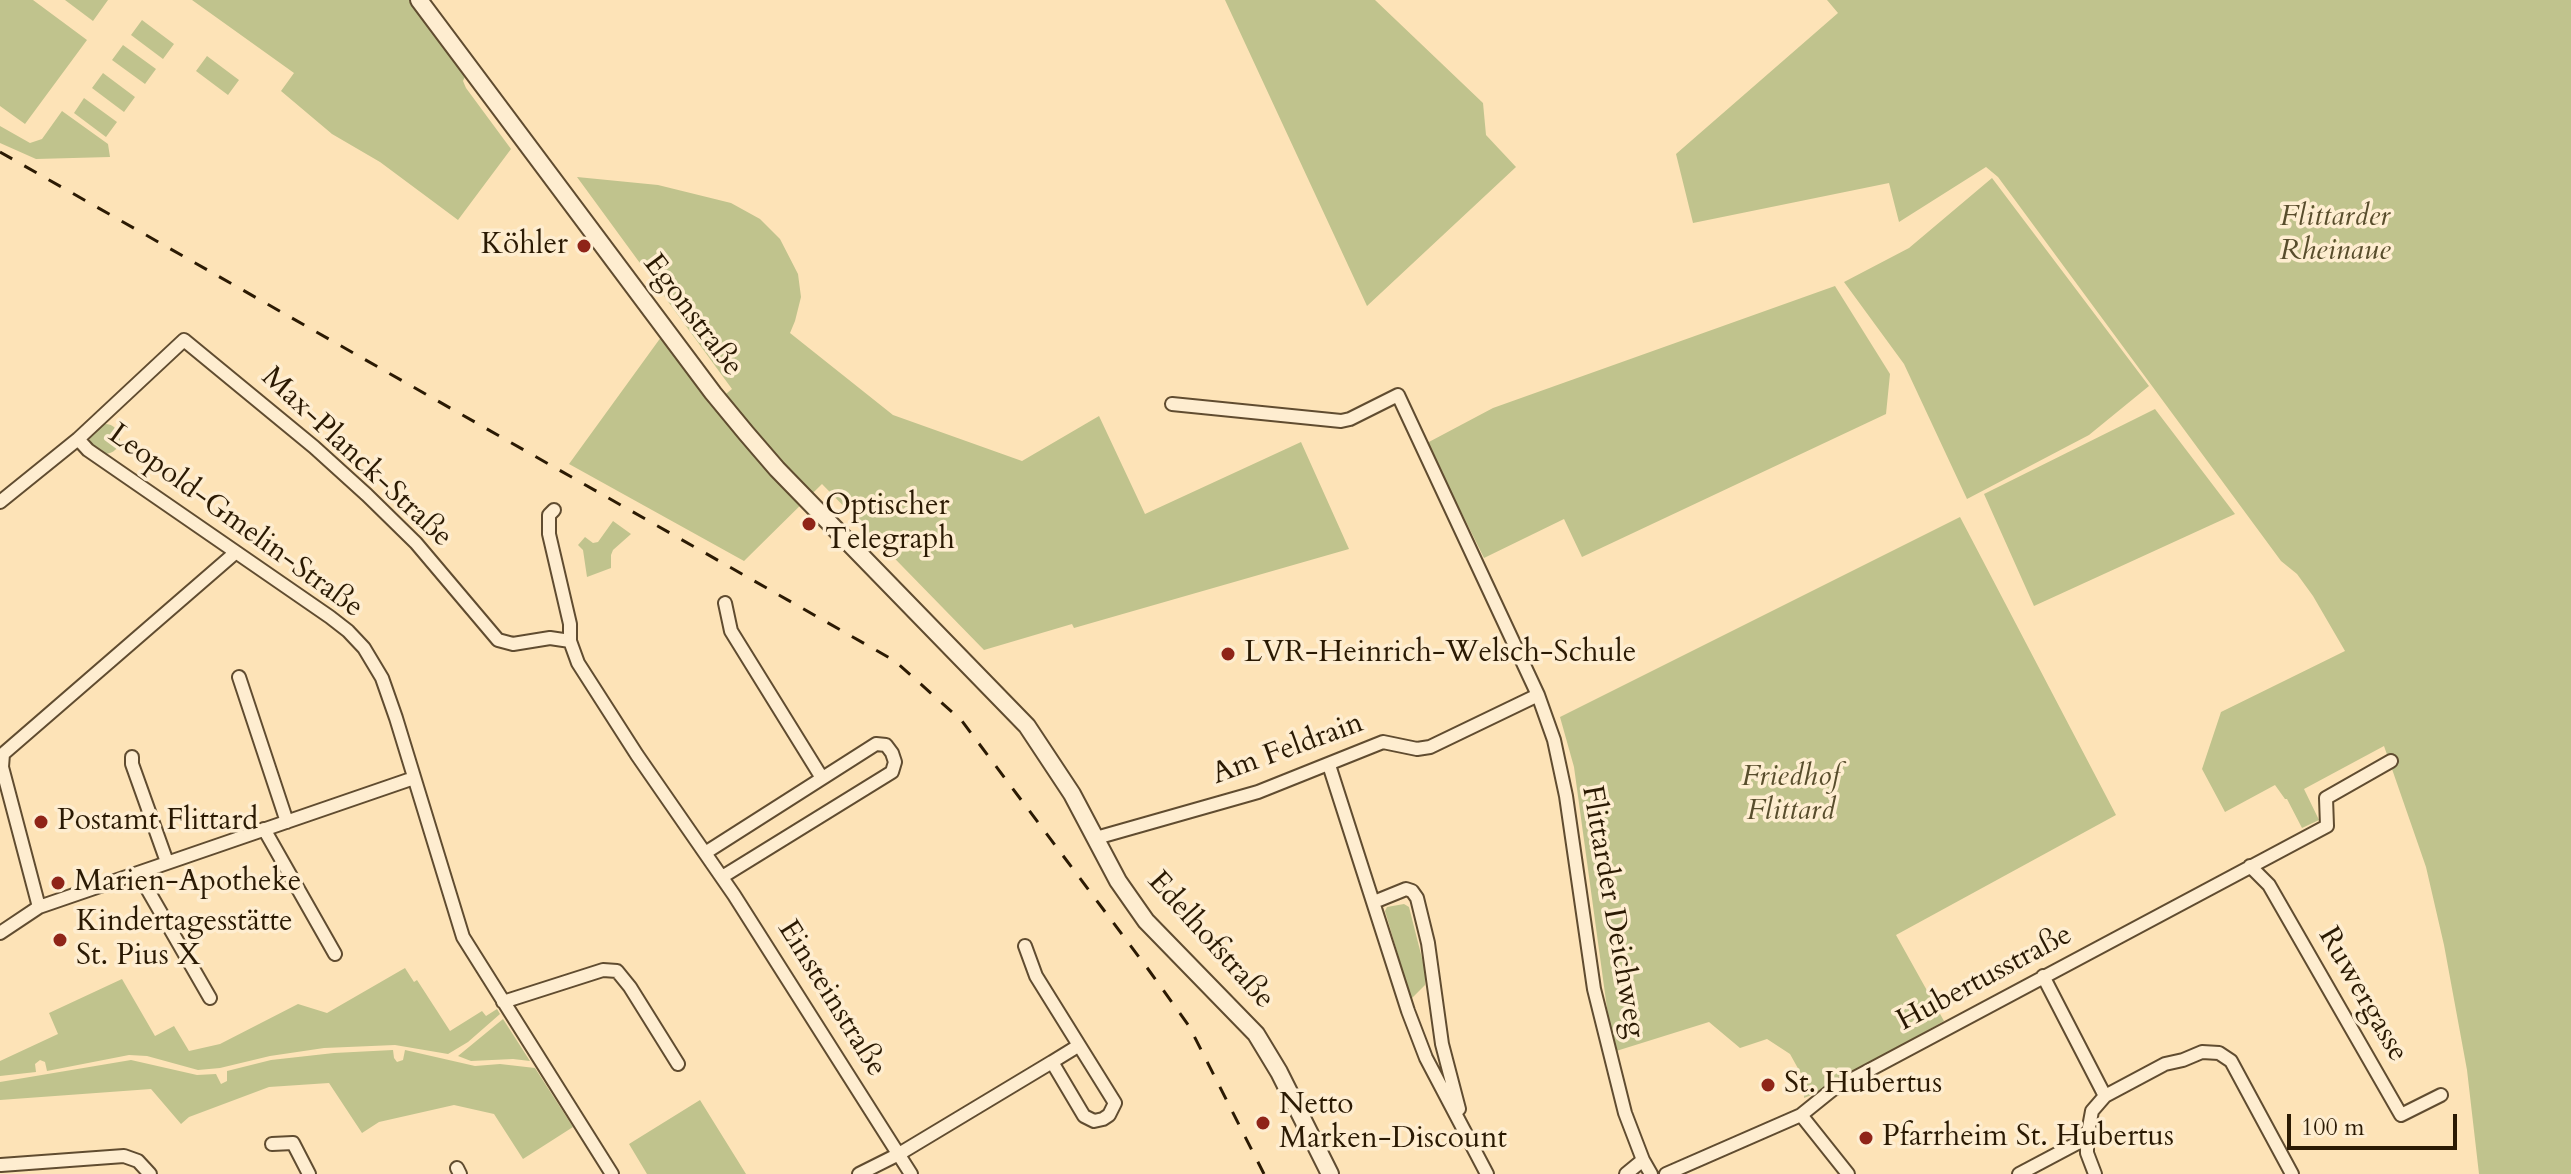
<!DOCTYPE html>
<meta charset="utf-8">
<style>
body{margin:0}
#map{position:relative;width:2571px;height:1174px;overflow:hidden;background:#fde3b7;font-family:Cardo,serif}
canvas{display:block}
.scale{position:absolute;left:2287px;top:1114px;width:170px;height:36px;box-sizing:border-box;border:4px solid #2b1a03;border-top:0;padding-left:10px;font-size:24px;line-height:28px;white-space:nowrap;color:#2b1a03;-webkit-text-stroke:6px #feedd0;paint-order:stroke}
</style>
<div id="map">
<canvas width="2571" height="1174"></canvas>
<div class="scale">100 m</div>
</div>
<script>
const ctx = document.querySelector('canvas').getContext('2d');
ctx.lineJoin = 'round';
function fill(path, color) {
  ctx.fillStyle = color;
  ctx.fill(path, 'evenodd');
}
function toPath(rows) {
  const path = new Path2D();
  for (const r of rows) {
    if (r.length === 3) {
      path.moveTo(r[0] + r[2], r[1]);
      path.arc(r[0], r[1], r[2], 0, 2 * Math.PI);
      continue;
    }
    path.moveTo(r[0], r[1]);
    for (let i = 2; i < r.length; i += 2) path.lineTo(r[i], r[i + 1]);
  }
  return path;
}
function strokePath(path, color, width, dash) {
  ctx.strokeStyle = color;
  ctx.lineWidth = width;
  ctx.lineCap = dash ? 'butt' : 'round';
  ctx.setLineDash(dash || []);
  ctx.stroke(path);
}
function drawText(font, color, halo, rows, align = 'center') {
  ctx.font = font + ' Cardo,serif';
  ctx.lineWidth = 7;
  ctx.setLineDash([]);
  ctx.textBaseline = 'middle';
  ctx.strokeStyle = halo;
  ctx.fillStyle = color;
  for (const [text, x, y, turn = 0] of rows) {
    ctx.save();
    ctx.translate(x, y);
    ctx.rotate((+turn || 0) * Math.PI / 180);
    ctx.textAlign = isNaN(turn) ? turn : align;
    if (halo) ctx.strokeText(text, 0, 0);
    ctx.fillText(text, 0, 0);
    ctx.restore();
  }
}
fill(toPath([
 [0,0,33,0,87,40,25,124,0,106],
 [65,0,108,0,93,21],
 [192,0,412,0,467,72,463,81,466,88,511,149,458,220,380,162,332,134,281,91,294,73],
 [1225,0,1375,0,1483,103,1486,135,1516,167,1367,306],
 [1827,0,2571,0,2571,1174,2479,1174,2467,1070,2444,945,2426,867,2384,746,2304,789,2319,820,2302,828,2287,799,2285,799,2275,785,2225,812,2202,769,2221,712,2345,651,2313,596,2297,574,2281,561,1998,177,1986,167,1899,222,1889,183,1693,223,1676,154,1838,13],
 [142,20,174,44,163,59,131,35],
 [123,45,156,69,145,84,112,60],
 [207,56,239,80,228,95,196,71],
 [103,73,135,97,124,112,92,88],
 [84,98,117,122,106,137,74,113],
 [62,111,108,144,110,157,36,159,0,143,0,126,30,143,42,139],
 [577,177,658,185,731,203,760,219,780,239,798,274,801,297,795,321,790,333,893,415,1022,461,1099,416,1145,514,1301,442,1349,549,1074,628,1072,624,984,650,822,484,744,561,569,464,664,333,716,402,732,389],
 [1992,178,2149,386,2089,435,1967,499,1904,364,1844,282,1909,248],
 [1835,286,1890,374,1886,414,1582,557,1564,519,1484,558,1427,443,1493,408],
 [2155,409,2235,514,2034,606,1984,494],
 [105,439,15],
 [1960,517,2116,815,1896,935,1944,1021,1819,1092,1804,1098,1805,1081,1790,1054,1767,1039,1740,1048,1709,1022,1613,1052,1574,767,1560,717],
 [613,521,631,534,613,550,611,555,611,568,587,577,583,550,578,545,585,537,593,543,598,542],
 [1404,904,1409,907,1426,974,1425,985,1411,999,1385,911,1387,907],
 [405,968,414,982,417,980,450,1031,482,1011,486,1016,497,1009,500,1014,468,1042,448,1054,395,1045,324,1048,270,1056,220,1068,198,1070,147,1056,129,1055,47,1071,45,1062,40,1060,35,1064,36,1072,0,1076,0,1061,58,1034,49,1013,122,979,155,1036,174,1026,189,1051,220,1044,298,1004,327,1013],
 [503,1019,530,1061,513,1059,471,1061,458,1056],
 [393,1050,394,1058,397,1062,403,1060,405,1050,475,1066,500,1064,535,1068,573,1127,523,1159,494,1114,454,1105,379,1122,362,1133,329,1083,269,1087,189,1117,181,1124,151,1089,0,1100,0,1082,131,1060,197,1075,216,1074,221,1084,227,1081,227,1071,271,1060,334,1053],
 [700,1100,746,1174,647,1174,629,1144]
]), '#c0c38d');
const minor = toPath([
 [1172,404,1341,421,1350,419,1398,395,1538,695,1554,740,1566,796,1594,989,1625,1113,1643,1160,1651,1174],
 [78,439,88,450,330,617,348,631,364,648,382,678,396,718,463,937,612,1174],
 [0,502,78,439,184,340,314,447,367,495,416,543,498,640,513,644,550,638,570,641],
 [554,510,549,515,549,534,570,624,570,641,578,663,637,755,734,895,911,1174],
 [725,603,731,631,822,778],
 [239,677,287,822],
 [132,757,132,764,167,862],
 [1329,765,1408,1011,1426,1058,1487,1174],
 [264,829,335,954],
 [1096,838,1258,792,1383,742,1417,749,1430,747,1538,695],
 [705,853,876,744,886,745,892,753,895,762,892,772,722,877],
 [2250,866,2269,885,2401,1115,2441,1095],
 [138,873,210,998],
 [1374,902,1406,889,1412,891,1417,898,1428,943,1442,1044,1459,1109],
 [39,907,2,767,3,754,235,553],
 [0,933,39,907,414,778],
 [1025,946,1036,976,1115,1103,1109,1115,1103,1119,1094,1121,1084,1116,1052,1062,1078,1046],
 [2043,976,2105,1096,2165,1064,2183,1060,2202,1052,2219,1053,2231,1061,2292,1174],
 [503,1002,603,970,617,971,630,987,678,1064],
 [1801,1115,1848,1174],
 [272,1144,293,1143,309,1174],
 [1,1165,124,1156,138,1161,150,1174],
 [457,1168,460,1174],
 [859,1174,899,1154,1052,1062],
 [1626,1174,1643,1160],
 [1666,1174,1801,1115,1832,1090,2327,826,2326,798,2391,761],
 [2019,1174,2087,1138],
 [2095,1174,2087,1153,2087,1138,2092,1111,2105,1096]
]);
const tertiary = toPath([
 [419,0,713,393,746,433,777,469,1027,726,1072,794,1118,881,1146,921,1256,1034,1279,1072,1330,1174]
]);
strokePath(minor, '#604c30', 16);
strokePath(tertiary, '#604c30', 20);
strokePath(minor, '#feedd0', 12);
strokePath(tertiary, '#feedd0', 16);
strokePath(toPath([
 [0,152,895,661,962,721,1148,969,1189,1026,1264,1174]
]), '#2b1a03', 3, [14, 14]);
for (const [x, y, r, color] of [
 [584,246,8,"#8f2418"],
 [809,524,8,"#8f2418"],
 [1228,654,8,"#8f2418"],
 [41,822,8,"#8f2418"],
 [58,883,8,"#8f2418"],
 [60,940,8,"#8f2418"],
 [1768,1085,8,"#8f2418"],
 [1263,1123,8,"#8f2418"],
 [1866,1138,8,"#8f2418"]
]) {
  const dot = new Path2D();
  dot.arc(x, y, r, 0, 2 * Math.PI);
  ctx.fillStyle = color;
  ctx.fill(dot);
  strokePath(dot, '#feedd0', 3);
}
drawText('italic 30px', '#584d2c', '#feedd0', [
 ["Flittarder",2335,218],
 ["Rheinaue",2335,252],
 ["Friedhof",1791,778],
 ["Flittard",1791,812]
]);
drawText('30px', '#2b1a03', '#feedd0', [
 ["Köhler",568,246,"right"],
 ["Optischer",825,507],
 ["Telegraph",825,541],
 ["LVR-Heinrich-Welsch-Schule",1244,654],
 ["Postamt Flittard",57,822],
 ["Marien-Apotheke",74,883],
 ["Kindertagesstätte",76,923],
 ["St. Pius X",76,957],
 ["St. Hubertus",1784,1085],
 ["Netto",1279,1106],
 ["Marken-Discount",1279,1140],
 ["Pfarrheim St. Hubertus",1882,1138]
], 'left');
drawText('30px', '#2b1a03', '#feedd0', [
 ["Egonstraße",692,316,53],
 ["Max-Planck-Straße",356,458,43],
 ["Leopold-Gmelin-Straße",235,522,36],
 ["Am Feldrain",1288,750,-20],
 ["Flittarder Deichweg",1612,912,80],
 ["Edelhofstraße",1210,941,48],
 ["Hubertusstraße",1985,979,-28],
 ["Ruwergasse",2362,995,60],
 ["Einsteinstraße",831,999,58]
]);
</script>
